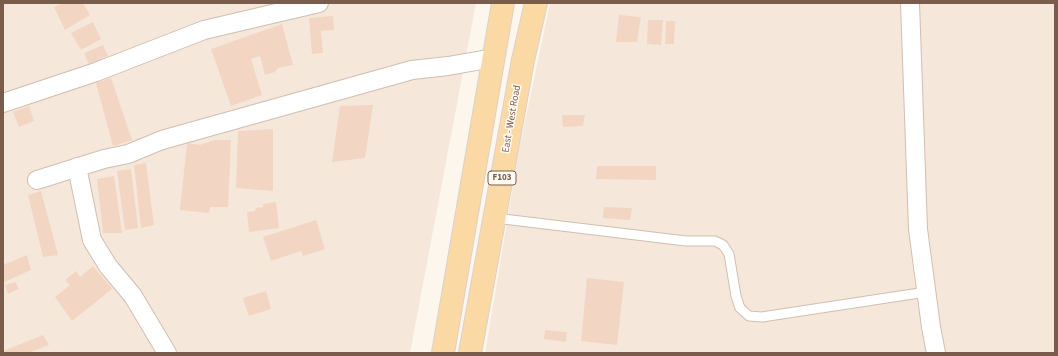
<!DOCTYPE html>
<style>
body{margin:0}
#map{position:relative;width:1058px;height:356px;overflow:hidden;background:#fdf6ec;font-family:"Source Sans 3",sans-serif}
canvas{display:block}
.frame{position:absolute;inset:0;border:4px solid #7a5c4d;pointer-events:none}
</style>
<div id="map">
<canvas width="1058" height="356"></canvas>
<div class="frame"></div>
</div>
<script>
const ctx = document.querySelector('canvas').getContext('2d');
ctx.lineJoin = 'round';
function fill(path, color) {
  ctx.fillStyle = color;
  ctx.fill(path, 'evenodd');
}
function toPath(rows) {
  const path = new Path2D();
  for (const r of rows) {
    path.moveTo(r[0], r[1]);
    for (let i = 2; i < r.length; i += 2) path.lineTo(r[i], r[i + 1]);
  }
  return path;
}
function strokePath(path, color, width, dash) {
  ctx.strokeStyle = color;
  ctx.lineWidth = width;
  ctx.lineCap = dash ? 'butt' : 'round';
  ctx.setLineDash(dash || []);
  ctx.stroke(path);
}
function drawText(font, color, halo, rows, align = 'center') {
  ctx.font = font + ' "Source Sans 3",sans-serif';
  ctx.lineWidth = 3;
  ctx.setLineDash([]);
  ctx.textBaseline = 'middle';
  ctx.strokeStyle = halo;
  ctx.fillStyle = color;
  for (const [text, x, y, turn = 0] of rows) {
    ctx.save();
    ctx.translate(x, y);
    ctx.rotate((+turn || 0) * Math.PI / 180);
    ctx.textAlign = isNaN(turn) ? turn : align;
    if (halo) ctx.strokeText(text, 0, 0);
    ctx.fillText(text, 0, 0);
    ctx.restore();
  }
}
fill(toPath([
 [3,3,476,3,410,353,3,353],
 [550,3,1055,3,1055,353,485,353,519,150]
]), '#f5e8da');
fill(toPath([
 [63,3,83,3,90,15,65,30,54,7],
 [619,15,641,17,637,42,616,42],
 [333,16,334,30,321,31,323,53,312,54,309,18],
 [648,20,663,20,661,45,647,44],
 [666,21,675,21,674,44,665,44],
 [93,22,101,39,81,50,71,33],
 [282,24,293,65,278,68,275,72,265,75,260,56,251,59,262,95,231,106,211,49],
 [103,45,108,56,89,65,84,53],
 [111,78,132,140,113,146,96,83],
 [373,105,365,158,332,162,340,106],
 [29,106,34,121,19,127,13,112],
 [562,115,585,115,583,126,563,127],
 [273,129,273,191,236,188,238,131],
 [214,140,231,140,228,207,210,207,209,213,180,210,187,143,200,145],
 [146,163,154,225,141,228,134,165],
 [597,166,656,166,656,180,596,179],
 [131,169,138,228,125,230,117,171],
 [114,176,122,233,103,233,97,179],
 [41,191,58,255,43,257,28,195],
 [276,202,279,228,249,232,247,212,255,211,256,208,263,207,263,204],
 [604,207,632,208,630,220,603,218],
 [316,220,325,249,303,256,301,251,271,261,263,237],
 [27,255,31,270,4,282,3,265],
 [93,266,112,289,72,321,55,297,70,285,65,280,76,271,80,277],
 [587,278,624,282,617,345,581,341],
 [15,282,19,289,8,294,5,285],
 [266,291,271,309,249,316,243,298],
 [545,330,567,332,566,342,544,339],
 [43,335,49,345,28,353,3,353,3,351]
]), '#f3d5c3');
const service = toPath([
 [495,218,686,241,715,241,723,245,729,254,736,296,740,308,749,316,762,317,926,292]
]);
const minor = toPath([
 [910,3,918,229,931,327,936,353],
 [3,103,96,72,204,30,319,3],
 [77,167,92,240,108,266,133,296,167,353],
 [37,180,104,159,128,154,162,140,412,70,448,66,494,58]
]);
const primary = toPath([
 [443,353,503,3],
 [470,353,523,60,536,3]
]);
strokePath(service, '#d1beb0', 11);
strokePath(minor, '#d1beb0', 20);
strokePath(primary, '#dad1cd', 24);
strokePath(service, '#fff', 9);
strokePath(minor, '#fff', 18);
strokePath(primary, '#fbd9a5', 22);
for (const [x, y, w] of [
 [502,178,28]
]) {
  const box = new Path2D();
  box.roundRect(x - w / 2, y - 7, w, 14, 3);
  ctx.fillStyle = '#fffaf3';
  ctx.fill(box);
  strokePath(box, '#7a5c4d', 1);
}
drawText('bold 9px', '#7a5c4d', null, [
 ["F103",502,178]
]);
drawText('10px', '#7a5c4d', '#fffaf3', [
 ["East - West Road",512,119,-80]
]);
</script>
